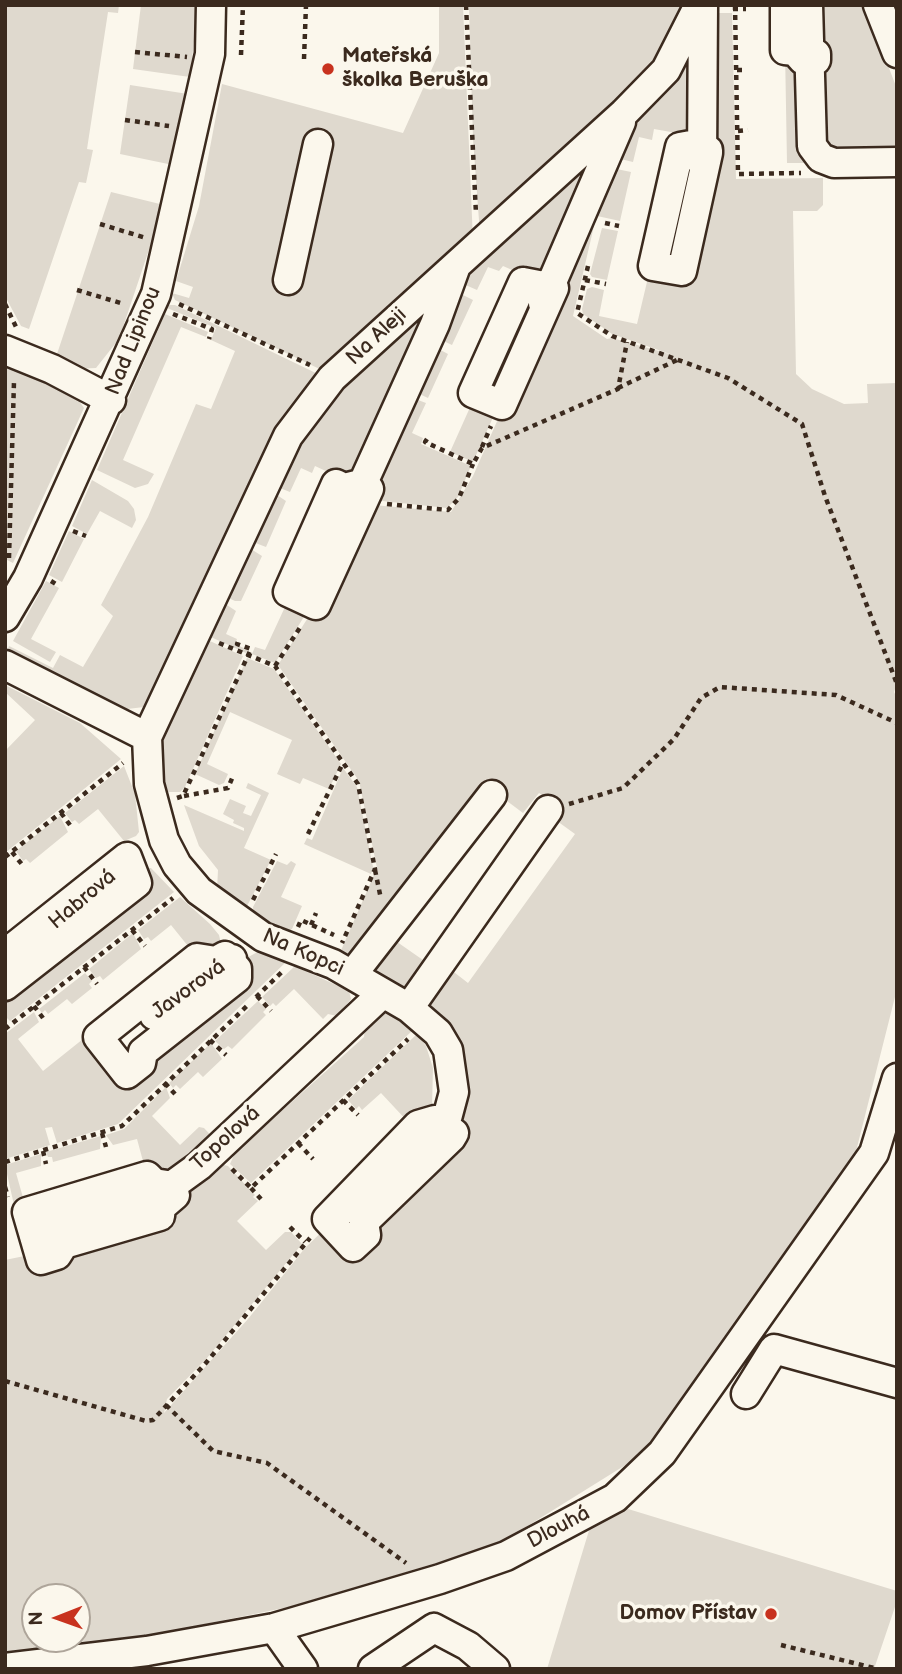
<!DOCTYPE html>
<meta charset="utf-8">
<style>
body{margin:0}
#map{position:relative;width:902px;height:1674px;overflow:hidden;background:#fbf7ec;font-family:"Balsamiq Sans",sans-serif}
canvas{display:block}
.frame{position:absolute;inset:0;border:7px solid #3b2a1e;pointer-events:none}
.north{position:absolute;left:21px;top:1583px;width:70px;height:70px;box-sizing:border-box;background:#fbf7ec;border:2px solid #aea59a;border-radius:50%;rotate:269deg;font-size:19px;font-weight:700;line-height:28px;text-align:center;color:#3b2a1e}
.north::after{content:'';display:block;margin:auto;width:24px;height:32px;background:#c8321e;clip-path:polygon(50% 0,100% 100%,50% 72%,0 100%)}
</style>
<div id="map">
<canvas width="902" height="1674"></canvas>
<div class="frame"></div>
<div class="north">N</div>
</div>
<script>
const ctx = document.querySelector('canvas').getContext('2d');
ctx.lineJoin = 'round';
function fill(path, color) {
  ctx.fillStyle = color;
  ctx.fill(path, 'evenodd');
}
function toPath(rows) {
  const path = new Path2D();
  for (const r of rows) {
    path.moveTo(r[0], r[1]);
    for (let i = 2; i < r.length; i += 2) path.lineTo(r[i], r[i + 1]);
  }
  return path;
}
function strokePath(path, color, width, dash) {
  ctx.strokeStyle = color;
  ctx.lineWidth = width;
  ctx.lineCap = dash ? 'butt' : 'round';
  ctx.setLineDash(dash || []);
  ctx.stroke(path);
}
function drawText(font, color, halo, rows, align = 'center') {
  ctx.font = font + ' "Balsamiq Sans",sans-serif';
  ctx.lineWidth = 7;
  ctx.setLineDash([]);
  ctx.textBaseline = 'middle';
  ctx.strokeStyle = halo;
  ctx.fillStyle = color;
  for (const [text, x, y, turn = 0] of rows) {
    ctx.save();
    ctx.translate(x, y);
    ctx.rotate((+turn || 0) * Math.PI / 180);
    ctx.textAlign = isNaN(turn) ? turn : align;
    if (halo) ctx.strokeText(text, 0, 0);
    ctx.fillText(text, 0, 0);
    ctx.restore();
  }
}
fill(toPath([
 [5,5,119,5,118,13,108,12,87,149,93,150,86,183,79,182,29,329,21,326,5,296],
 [141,5,198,5,190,77,133,69],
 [439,5,463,5,473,241,328,373,175,300,172,293,189,298,193,287,176,281,199,206,222,84,403,133,439,53],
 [469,5,689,5,675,43,480,234,473,139],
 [815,5,865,5,897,89,897,149,886,156,826,148],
 [709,13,732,13,736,179,823,178,823,205,817,211,793,211,796,374,812,389,844,404,868,403,867,384,897,383,897,683,894,692,897,698,897,989,848,1183,648,1451,497,1545,289,1607,136,1638,5,1655,5,1260,39,1253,159,1212,220,1164,228,1166,255,1195,253,1197,258,1201,237,1221,266,1250,285,1232,291,1232,302,1244,207,1358,167,1399,164,1413,248,1319,305,1248,331,1223,353,1246,439,1151,451,1030,442,1015,423,1000,450,969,468,983,575,834,557,821,565,809,539,793,523,813,483,783,356,964,339,955,377,868,359,781,278,665,316,605,362,504,451,512,473,476,584,223,594,226,573,316,607,339,612,338,673,355,612,334,583,314,582,309,587,289,592,287,604,290,599,316,637,324,651,265,682,271],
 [35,1597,77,1597,77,1639,35,1639],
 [690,45,699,137,654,129,652,140,639,137,633,162,612,157,624,127],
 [785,50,803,60,804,163,787,163],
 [130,85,188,94,173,165,120,154],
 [607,167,631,172,620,221,588,214],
 [576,174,582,178,544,284,503,266,499,271,488,267,477,290,461,283,470,263],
 [111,192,164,205,119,339,96,368,73,369,55,360],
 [602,228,618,231,607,280,592,277,590,274],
 [457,292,473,300,452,345,437,338],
 [168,305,175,305,324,377,156,698,144,707,119,710,21,661,8,649,9,646,53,668,60,655,83,667,113,616,101,605,148,517,196,404,211,409,235,351,211,340,216,328,167,308],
 [422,313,425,315,356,485,315,466,312,473,301,468,290,492,270,484,313,410],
 [165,314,208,332,206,337,181,327,123,460,154,474,148,484,135,488,97,470],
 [433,346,448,354,428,398,413,391],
 [20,367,75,395,84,408,13,563,5,559,5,369],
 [476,394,499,404,473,462,450,452],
 [410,397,426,403,412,433,423,438,421,444,471,466,458,497,447,508,364,499],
 [92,480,128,501,134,509,136,520,132,528,100,511,87,534,72,526],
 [268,489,286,501,266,547,245,539],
 [69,531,84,539,62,582,49,575],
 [243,544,262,556,241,601,235,601,220,594],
 [46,581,59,588,31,639,56,652,50,662,13,641],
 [291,594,312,604,275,663,252,654,255,647,265,650],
 [218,599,236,611,226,634,237,639,235,644,248,650,246,653,202,633],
 [201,637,243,656,185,787,180,792,168,792,155,745],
 [247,658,274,669,341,764,329,789,303,778,300,784,277,774,292,740,230,712,207,764,228,774,224,783,219,785,195,774],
 [5,685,80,723,121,759,5,853,5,751,35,720,5,692],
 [124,766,135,794,139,832,136,836,124,841,98,809,79,824,75,820,72,822,65,813],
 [343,768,357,787,373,867,371,874,304,844,307,838,312,840],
 [248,783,269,793,244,848,271,860,247,906,239,909,217,890,218,870,199,846,184,805,244,831,244,828,233,823,234,820,223,814,230,799,246,806,243,813,251,816,261,795,246,788],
 [60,816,68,832,30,863,26,859,23,861,16,851],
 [277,861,287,865,291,861,296,864,281,897,302,906,292,929,286,932,254,916,253,907],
 [147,868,151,868,174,892,10,1021,5,1016,5,986],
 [180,897,210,924,219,935,222,948,196,956,171,925,151,941,148,937,144,939,138,930],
 [133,933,141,949,103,980,100,976,96,978,89,969],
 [390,937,433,967,408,991,365,969],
 [263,949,286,962,118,1124,57,1143,52,1127,45,1128,50,1145,5,1159,5,1034,34,1012,39,1022,18,1039,43,1071,93,1031,127,1073,241,961],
 [295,966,349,991,351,999,337,1016,328,1014,323,1019,294,989,276,1006,273,1003,270,1006,262,997],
 [85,973,92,981,89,984,92,988,72,1004,67,999,48,1014,45,1010,42,1013,39,1009],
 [258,1001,266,1009,263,1012,266,1015,232,1049,228,1046,224,1049,215,1041],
 [384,1011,413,1030,251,1183,230,1164,235,1153,364,1037,365,1027],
 [417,1034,426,1046,433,1068,432,1107,409,1123,381,1093,362,1110,359,1106,356,1109,348,1100],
 [211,1043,222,1059,203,1077,198,1072,180,1089,176,1085,173,1088,169,1083],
 [166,1087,170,1098,152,1116,180,1145,199,1127,204,1128,218,1143,167,1185,147,1176,137,1139,113,1145,106,1135,124,1129],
 [101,1136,100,1149,53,1162,52,1157,48,1157,46,1152],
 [41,1154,41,1166,16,1173,36,1243,23,1245,5,1165],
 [615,1505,897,1591,897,1601,874,1669,547,1669,594,1514]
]), '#dfd9ce');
const minor = toPath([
 [785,5,785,50,795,51,803,60,816,60,816,54],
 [808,5,812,146,821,158,834,163,897,162],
 [878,5,897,53],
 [691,145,708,150,708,153,682,271,653,266,680,147,691,145],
 [702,163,703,5],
 [288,280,318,144],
 [523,282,554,288,502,405,473,393,523,282],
 [543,303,621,122],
 [5,350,52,369,111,400],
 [336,484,344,488,356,485,369,489,316,605,288,592,336,484],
 [310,600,435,324,456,266],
 [5,617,28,578,156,294,210,54,211,5],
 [5,665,147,737,149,784,164,840,177,865,199,891,263,937,333,964,409,1008,438,1033,448,1050,454,1092,445,1126,432,1133,419,1134,332,1220],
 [147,737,288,436,332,378,624,113,666,70,699,5],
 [5,954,127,857,137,883,5,986],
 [225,956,237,969,237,978,143,1052,141,1063,127,1074,98,1037,197,958,216,961,225,956],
 [352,975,492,795],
 [409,1008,548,810],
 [154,1015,232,959],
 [435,1120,454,1133,451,1138,364,1222,366,1235,353,1247,327,1219,418,1125,435,1120],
 [147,1176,154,1183,167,1185,175,1195,161,1207,160,1216,64,1244,57,1255,41,1260,27,1212,147,1176],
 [39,1230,159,1195,199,1166,382,994],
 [746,1394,774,1349,897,1383],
 [274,1628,303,1669],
 [5,1668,147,1651,274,1628,440,1579,506,1556,615,1498,662,1453,874,1153,897,1078],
 [373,1669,434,1628,468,1646,495,1669]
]);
strokePath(minor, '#3b2a1e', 33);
strokePath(toPath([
 [466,5,476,214],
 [735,5,738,174,801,173],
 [733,9,746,9],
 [135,52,187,57],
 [241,55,243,5],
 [304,59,306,5],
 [737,70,747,70],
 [125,120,169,126],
 [738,131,748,130],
 [605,223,619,226],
 [100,224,146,238],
 [588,266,577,313,612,336,728,378,802,424,825,496,897,684],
 [585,280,606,284],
 [77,290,124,304],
 [5,304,17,329],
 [179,304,310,365],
 [173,314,212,329,209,339],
 [618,388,677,360],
 [427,439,425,442,473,464,482,448,618,389,627,342],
 [482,447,491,426],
 [387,504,448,510,459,498,473,464],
 [73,531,86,536],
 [9,558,14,381],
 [51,581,59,586],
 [219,643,275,666,358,784,375,869,342,943],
 [275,666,301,626],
 [184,796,228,788,233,776],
 [177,798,183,796,251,649,237,644,239,640],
 [569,804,623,788,674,739,701,698,720,687,836,695,897,723],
 [61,813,73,829],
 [308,834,343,763],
 [12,852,24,867],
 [5,857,123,763],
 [375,870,381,899],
 [253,900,276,854],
 [311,925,316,913],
 [298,927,301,920,334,935],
 [132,930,145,946],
 [84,967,97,984],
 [257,996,271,1011],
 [256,997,283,971],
 [34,1006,43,1018],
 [5,1029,173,898],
 [210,1040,226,1055],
 [165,1083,175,1094],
 [343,1100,358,1115],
 [102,1133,106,1147],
 [298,1143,313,1159],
 [43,1151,46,1164],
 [5,1162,122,1126,250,1003],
 [232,1169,251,1188,408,1039],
 [5,1187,8,1197],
 [251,1188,261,1199],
 [290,1227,305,1242],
 [5,1381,146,1421,153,1420,205,1364,310,1238],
 [166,1405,213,1451,267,1463,406,1563],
 [781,1645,874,1668]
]), '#3b2a1e', 4.5, [5, 5]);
strokePath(minor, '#fbf7ec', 28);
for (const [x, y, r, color] of [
 [328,69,7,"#c8321e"],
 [771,1614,7,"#c8321e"]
]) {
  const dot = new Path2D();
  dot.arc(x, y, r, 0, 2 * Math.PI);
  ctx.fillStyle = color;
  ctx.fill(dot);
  strokePath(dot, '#fbf7ec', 2.5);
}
drawText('bold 21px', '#3b2a1e', '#fbf7ec', [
 ["Mateřská",342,57],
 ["školka Beruška",342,81],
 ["Domov Přístav",757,1614,"right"]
], 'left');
drawText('21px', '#3b2a1e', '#fbf7ec', [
 ["Na Aleji",377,337,-43],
 ["Nad Lipinou",134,341,-68],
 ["Habrová",83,900,-40],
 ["Na Kopci",303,953,24],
 ["Javorová",189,990,-36],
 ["Topolová",226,1139,-42],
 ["Dlouhá",559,1528,-28]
]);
</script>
